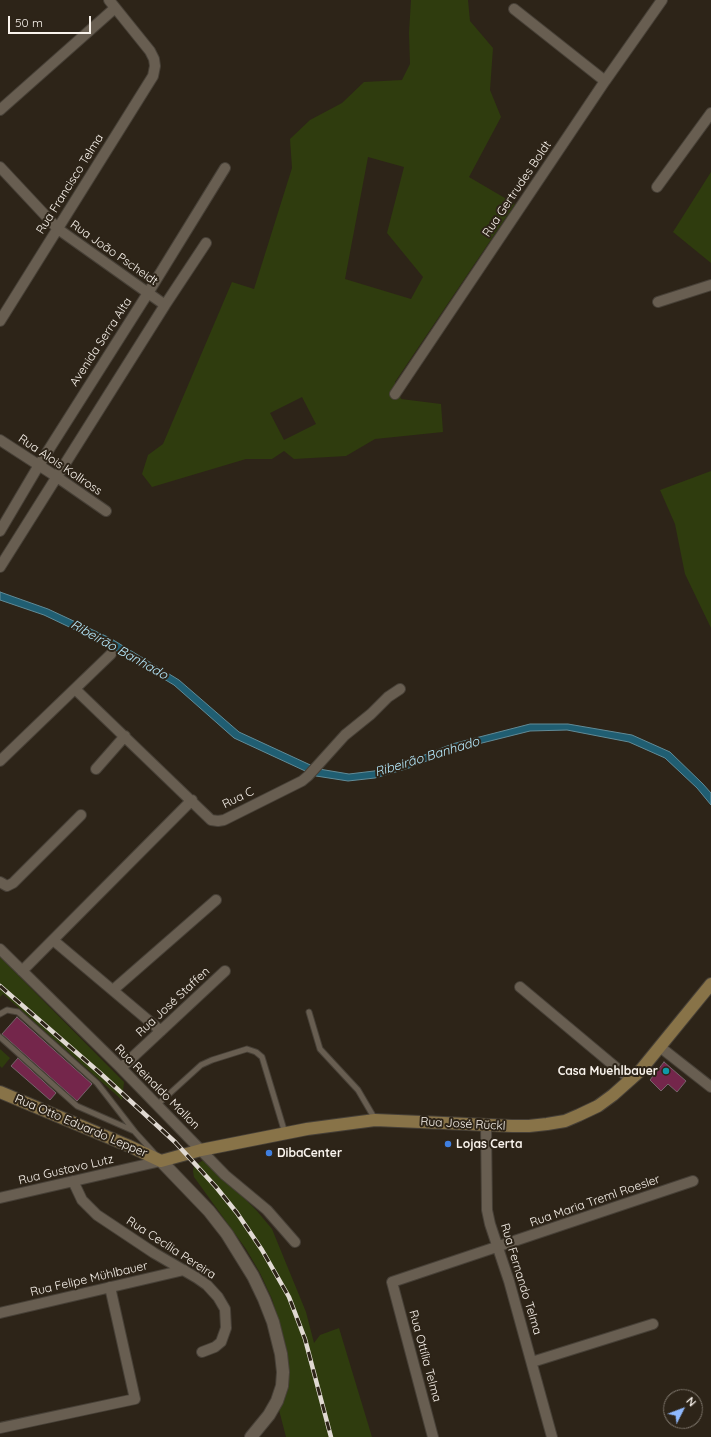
<!DOCTYPE html>
<meta charset="utf-8">
<style>
body{margin:0}
#map{position:relative;width:711px;height:1437px;overflow:hidden;background:#2d2418;font-family:Quicksand,sans-serif}
canvas{display:block}
.north{position:absolute;left:663px;top:1389px;width:40px;height:40px;box-sizing:border-box;background:#2d2418;border:1px solid #7f776d;border-radius:50%;rotate:48deg;font-size:11px;font-weight:700;line-height:16px;text-align:center;color:#f9f3ec}
.north::after{content:'';display:block;margin:auto;width:14px;height:18px;background:#8fb8fd;clip-path:polygon(50% 0,100% 100%,50% 72%,0 100%)}
.scale{position:absolute;left:8px;top:16px;width:83px;height:18px;box-sizing:border-box;border:2px solid #f9f3ec;border-top:0;padding-left:5px;font-size:12px;line-height:14px;white-space:nowrap;color:#f9f3ec;-webkit-text-stroke:3px #2d2418;paint-order:stroke}
</style>
<div id="map">
<canvas width="711" height="1437"></canvas>
<div class="north">N</div>
<div class="scale">50 m</div>
</div>
<script>
const ctx = document.querySelector('canvas').getContext('2d');
ctx.lineJoin = 'round';
function fill(path, color) {
  ctx.fillStyle = color;
  ctx.fill(path, 'evenodd');
}
function toPath(rows) {
  const path = new Path2D();
  for (const r of rows) {
    path.moveTo(r[0], r[1]);
    for (let i = 2; i < r.length; i += 2) path.lineTo(r[i], r[i + 1]);
  }
  return path;
}
function strokePath(path, color, width, dash) {
  ctx.strokeStyle = color;
  ctx.lineWidth = width;
  ctx.lineCap = dash ? 'butt' : 'round';
  ctx.setLineDash(dash || []);
  ctx.stroke(path);
}
function drawText(font, color, halo, rows, align = 'center') {
  ctx.font = font + ' Quicksand,sans-serif';
  ctx.lineWidth = 4;
  ctx.setLineDash([]);
  ctx.textBaseline = 'middle';
  ctx.strokeStyle = halo;
  ctx.fillStyle = color;
  for (const [text, x, y, turn = 0] of rows) {
    ctx.save();
    ctx.translate(x, y);
    ctx.rotate((+turn || 0) * Math.PI / 180);
    ctx.textAlign = isNaN(turn) ? turn : align;
    if (halo) ctx.strokeText(text, 0, 0);
    ctx.fillText(text, 0, 0);
    ctx.restore();
  }
}
fill(toPath([
 [411,0,468,0,470,21,493,48,490,90,501,117,469,177,515,204,395,382,401,399,441,404,443,432,375,439,346,456,294,459,284,451,272,459,246,459,152,487,142,474,148,455,163,444,232,282,254,289,292,168,290,139,310,120,342,103,364,82,402,80,410,64,409,33],
 [368,157,404,167,387,233,423,277,411,299,345,279],
 [302,397,316,424,284,440,270,413],
 [711,172,711,263,673,232],
 [711,471,711,628,685,574,675,524,660,490],
 [0,957,124,1082,122,1100,3,994,0,997],
 [0,1049,10,1058,2,1068,0,1066],
 [205,1159,257,1211,272,1229,306,1312,314,1343,320,1335,339,1328,372,1437,286,1437,279,1410,282,1404,289,1380,286,1352,280,1325,272,1299,260,1273,246,1249,194,1177,193,1171,194,1166]
]), '#2f3c0e');
const water = toPath([
 [0,592,48,609,110,638,179,680,239,732,319,769,349,774,374,771,407,762,452,744,530,724,568,724,632,735,670,752,703,784,711,793,711,805,697,788,665,758,629,742,567,730,530,731,454,750,409,768,375,778,348,781,316,776,234,738,174,685,105,644,44,615,0,600,0,592]
]);
fill(water, '#205e72');
strokePath(water, '#618b97', 1);
const building = toPath([
 [17,1017,92,1084,77,1101,2,1034,17,1017],
 [18,1058,56,1093,50,1100,11,1066,18,1058],
 [664,1062,686,1081,677,1092,668,1084,661,1091,650,1080,664,1062]
]);
fill(building, '#74264b');
strokePath(building, '#76646b', 1);
const service = toPath([
 [309,1012,320,1049,358,1090,375,1119],
 [0,1014,7,1010,18,1012,97,1083,135,1132,155,1154],
 [0,1037,77,1106,134,1131],
 [157,1105,201,1065,212,1060,247,1049,256,1052,262,1057,285,1133]
]);
const minor = toPath([
 [514,9,605,81],
 [0,110,115,8],
 [0,167,58,229,165,305],
 [657,187,711,113],
 [658,302,711,285],
 [0,321,153,76,155,66,154,59,150,51,109,0],
 [395,394,605,81,662,0],
 [0,440,57,477,106,511],
 [0,531,39,465,148,293,225,168],
 [0,567,165,305,206,243],
 [75,689,211,820,218,821,224,820,302,781,308,776,345,735,371,714,388,697,400,689],
 [0,761,111,654],
 [96,769,125,736],
 [0,882,7,886,13,883,81,815],
 [53,940,161,1031],
 [0,949,121,1068,225,1175,267,1210,295,1242],
 [22,971,192,800],
 [520,987,631,1080],
 [113,990,216,900],
 [660,1047,711,1087],
 [121,1068,225,971],
 [486,1125,487,1210,490,1224,509,1281,552,1437],
 [73,1181,82,1200,97,1215,154,1253,197,1278,207,1285,218,1297,225,1309,226,1328,221,1342,215,1347,202,1352],
 [0,1198,161,1161],
 [0,1313,184,1270],
 [532,1362,653,1324],
 [0,1428,135,1399,110,1287],
 [433,1437,392,1282,693,1181]
]);
const tertiary = toPath([
 [161,1161,209,1211,227,1234,253,1276,264,1299,273,1322,281,1354,283,1372,282,1386,277,1401,269,1415,251,1437]
]);
const secondary = toPath([
 [0,1092,129,1146,161,1161,201,1150,307,1129,375,1120,512,1126,529,1126,547,1124,565,1121,579,1115,598,1106,613,1095,640,1071,711,984]
]);
strokePath(service, '#474037', 7);
strokePath(minor, '#474037', 12);
strokePath(tertiary, '#474037', 14);
strokePath(secondary, '#474037', 14);
strokePath(service, '#685e51', 5);
strokePath(minor, '#685e51', 10);
strokePath(tertiary, '#685e51', 12);
strokePath(secondary, '#887348', 12);
const rail = toPath([
 [0,986,100,1073,175,1142,216,1187,237,1213,262,1250,289,1297,305,1339,331,1437]
]);
strokePath(rail, '#e0d9d2', 4.5);
strokePath(rail, '#2d2418', 3, [9]);
for (const [x, y, r, color] of [
 [666,1071,4,"#0f9aa8"],
 [448,1144,4,"#3f7fe0"],
 [269,1153,4,"#3f7fe0"]
]) {
  const dot = new Path2D();
  dot.arc(x, y, r, 0, 2 * Math.PI);
  ctx.fillStyle = color;
  ctx.fill(dot);
  strokePath(dot, '#2d2418', 1.5);
}
drawText('12px', '#f9f3ec', '#2d2418', [
 ["Rua Francisco Telma",70,184,-58],
 ["Rua Gertrudes Boldt",517,189,-56],
 ["Rua João Pscheidt",114,253,35],
 ["Avenida Serra Alta",101,342,-57],
 ["Rua Alois Kollross",60,465,34],
 ["Rua C",238,798,-26],
 ["Rua José Staffen",173,1002,-43],
 ["Rua Reinaldo Mallon",157,1087,45],
 ["Rua José Rückl",463,1124,3],
 ["Rua Otto Eduardo Lepper",81,1126,23],
 ["Rua Gustavo Lutz",66,1170,-13],
 ["Rua Maria Treml Roesler",595,1201,-19],
 ["Rua Cecília Pereira",171,1248,33],
 ["Rua Felipe Mühlbauer",89,1279,-13],
 ["Rua Fernando Telma",521,1279,73],
 ["Rua Ottília Telma",425,1356,75]
]);
drawText('bold 12px', '#f9f3ec', '#2d2418', [
 ["Casa Muehlbauer",658,1071,"right"],
 ["Lojas Certa",456,1144],
 ["DibaCenter",277,1153]
], 'left');
drawText('italic 13px', '#b6e9fc', '#2d2418', [
 ["Ribeirão Banhado",119,650,29],
 ["Ribeirão Banhado",427,757,-17]
]);
</script>
